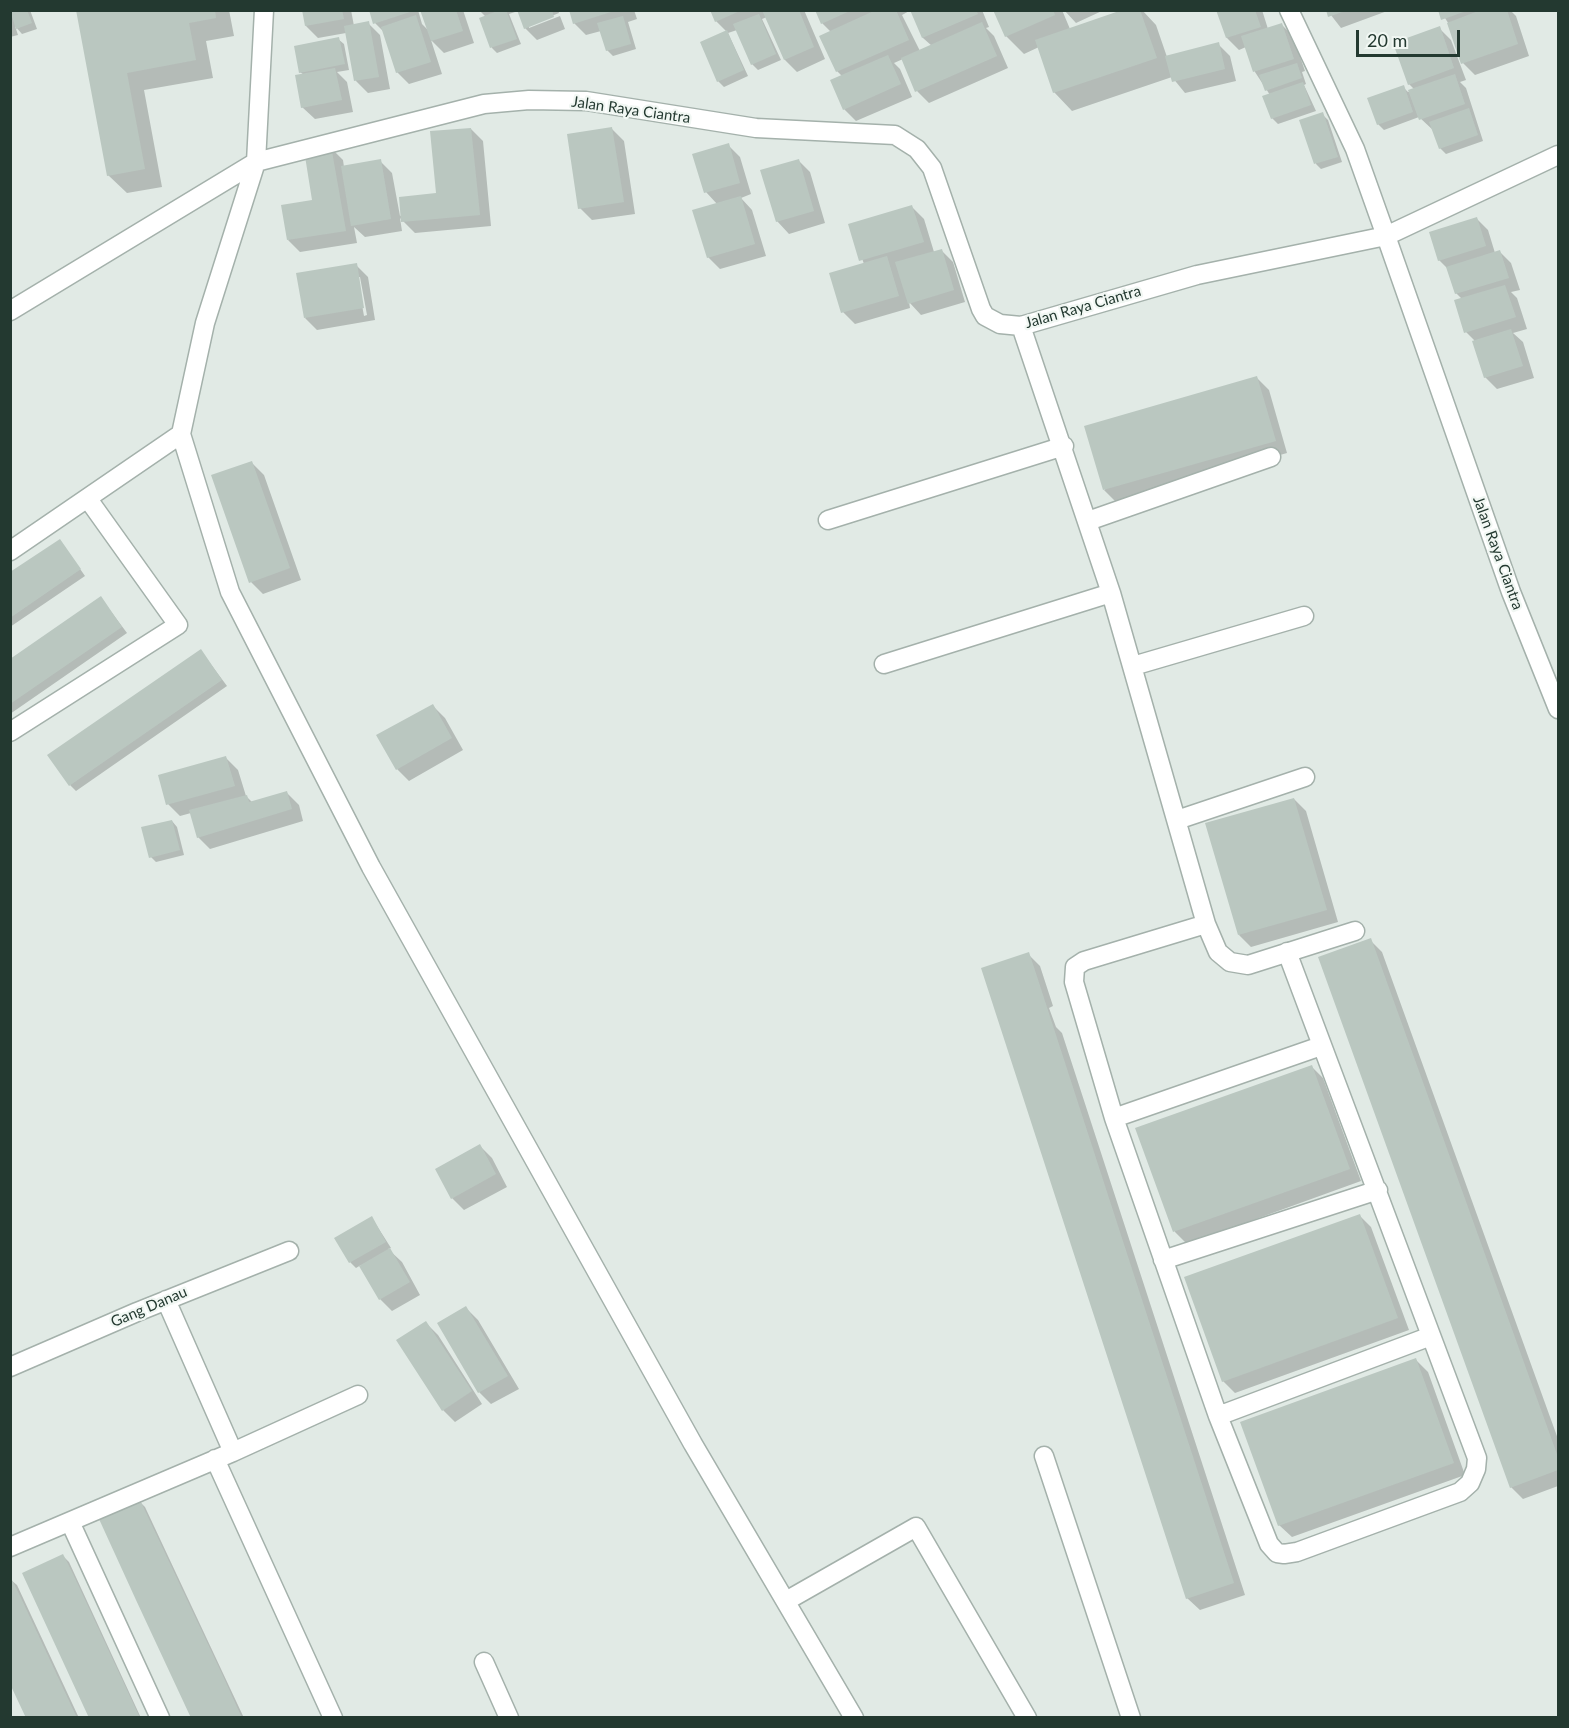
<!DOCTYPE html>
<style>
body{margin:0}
#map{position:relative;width:1569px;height:1728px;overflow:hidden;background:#e1eae5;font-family:Lato,sans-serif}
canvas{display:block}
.frame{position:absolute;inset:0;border:12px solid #233930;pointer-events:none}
.scale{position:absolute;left:1356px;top:30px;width:104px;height:27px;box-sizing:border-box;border:3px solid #233930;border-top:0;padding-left:8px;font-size:18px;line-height:21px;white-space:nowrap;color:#233930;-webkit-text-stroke:4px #f1f7f3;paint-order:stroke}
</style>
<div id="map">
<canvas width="1569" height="1728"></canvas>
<div class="frame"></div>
<div class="scale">20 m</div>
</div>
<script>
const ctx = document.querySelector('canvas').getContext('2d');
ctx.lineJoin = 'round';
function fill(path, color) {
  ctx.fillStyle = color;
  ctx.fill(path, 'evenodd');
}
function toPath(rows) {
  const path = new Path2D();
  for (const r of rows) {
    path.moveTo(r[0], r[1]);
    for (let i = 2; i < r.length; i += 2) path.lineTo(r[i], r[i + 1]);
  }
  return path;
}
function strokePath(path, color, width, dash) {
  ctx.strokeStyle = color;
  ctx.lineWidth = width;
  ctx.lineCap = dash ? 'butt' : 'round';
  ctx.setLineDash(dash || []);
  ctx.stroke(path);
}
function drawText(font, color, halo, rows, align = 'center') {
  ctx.font = font + ' Lato,sans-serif';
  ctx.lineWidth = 4.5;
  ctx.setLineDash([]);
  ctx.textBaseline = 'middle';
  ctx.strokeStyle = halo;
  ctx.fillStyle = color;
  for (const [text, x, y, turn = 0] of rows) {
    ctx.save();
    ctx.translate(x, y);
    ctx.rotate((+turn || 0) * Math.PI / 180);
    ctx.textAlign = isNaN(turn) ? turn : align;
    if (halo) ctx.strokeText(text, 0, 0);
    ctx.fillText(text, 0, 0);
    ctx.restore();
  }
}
fill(toPath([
 [10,10,30,10,37,29,22,34,15,26,18,35,10,37],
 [229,10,234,36,206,41,213,78,144,90,162,187,127,193,108,175,78,11],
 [303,10,351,10,354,26,368,23,380,35,390,89,368,93,356,81,346,33,318,38,306,26],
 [371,10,418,10,422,24,428,30,422,10,463,10,474,43,444,53,431,40,442,74,409,84,397,72,384,32,375,23],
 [479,10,558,10,559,13,529,25,529,28,560,16,565,29,537,40,525,28,518,11,509,14,521,44,497,53,492,48,481,19,486,17],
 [570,10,634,10,637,19,628,22,636,49,613,56,607,50,601,31,586,35,574,23],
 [712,10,804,10,825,59,797,72,785,60,767,17,762,19,781,60,758,70,752,64,737,30,728,33,748,76,724,87,718,81,727,32,716,21],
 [817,10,911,10,902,15,920,51,932,46,923,38,911,10,982,10,989,27,986,28,994,36,1008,68,929,103,917,91,903,59,894,63,900,69,912,97,856,121,844,109,843,77,837,71,831,32,822,23],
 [995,10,1062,10,1070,29,1126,10,1142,10,1156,25,1167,57,1218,44,1230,56,1236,81,1185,93,1172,77,1072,111,1054,92,1039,47,1024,54,1006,36],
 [1064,10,1104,10,1076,23],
 [1218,10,1262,10,1268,29,1281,24,1293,36,1305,71,1302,72,1306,84,1304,85,1316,111,1278,124,1272,118,1270,95,1255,72,1246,47,1239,50,1227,38],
 [1327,10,1390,10,1341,28],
 [1440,10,1510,10,1516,16,1529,56,1475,75,1462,62,1450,26],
 [1439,28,1451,40,1466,80,1460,82,1466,88,1483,141,1446,154,1440,148,1434,131,1419,117,1384,130,1378,124,1403,87,1408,92,1415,90,1409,84],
 [338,39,344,44,349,70,337,72,347,82,353,112,315,119,302,107,304,75,300,72],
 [1322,114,1328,120,1342,162,1321,169,1316,164],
 [471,129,483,141,491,226,415,233,400,218,402,231,365,237,354,227,357,243,300,252,288,240,314,201,331,148,343,160,344,167,380,161,392,173,400,216,438,195],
 [612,129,624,141,635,214,592,220,580,208],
 [728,145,740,157,751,194,741,198,752,210,766,256,720,269,708,257,717,204,706,192],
 [798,160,810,172,825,223,789,234,777,221],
 [912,207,924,219,934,252,941,250,953,262,965,302,921,315,909,302,910,308,855,324,843,312,864,264,850,225],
 [1476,218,1488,230,1495,253,1499,251,1511,263,1520,290,1511,292,1517,298,1527,329,1513,333,1523,342,1534,378,1497,389,1485,377,1474,340,1466,332,1462,299,1456,293,1449,270,1439,260],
 [356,265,368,277,375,320,317,330,305,318],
 [357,277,360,277,367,315,364,316],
 [1257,378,1269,390,1287,453,1116,502,1104,490],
 [252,463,264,475,301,580,263,594,251,582],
 [60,540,85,576,10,627,10,574],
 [101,598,127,633,10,714,10,661],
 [201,651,227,686,76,791,70,785],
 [433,706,445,718,463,750,409,781,397,769],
 [226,758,238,770,246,796,253,803,287,793,299,805,303,821,210,849,198,837,191,813,180,816,168,804],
 [1294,799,1306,811,1338,922,1251,947,1239,935],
 [172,821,177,827,184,855,156,862,151,857],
 [1370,940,1382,952,1558,1439,1558,1486,1523,1499,1511,1487],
 [1028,954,1040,966,1053,1006,1049,1008,1056,1027,1062,1033,1245,1595,1200,1610,1187,1598],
 [1311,1066,1323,1078,1361,1181,1187,1244,1175,1232,1137,1129],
 [480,1146,492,1158,507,1187,464,1210,452,1198],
 [1359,1215,1371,1227,1409,1330,1235,1393,1223,1381],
 [372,1218,391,1248,388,1249,402,1262,420,1295,392,1311,380,1299,361,1265,356,1268,350,1262],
 [466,1308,478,1320,519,1389,491,1404,479,1392,439,1323],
 [426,1323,438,1335,482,1404,455,1422,443,1410],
 [1416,1360,1428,1372,1465,1475,1292,1537,1279,1525],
 [140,1502,145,1507,244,1718,193,1718],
 [63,1556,69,1562,141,1718,91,1718],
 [11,1580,17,1585,79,1718,27,1718]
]), '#0003');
fill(toPath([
 [10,10,27,10,32,23,16,29],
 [76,10,215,10,216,18,189,23,196,60,127,73,145,169,107,176],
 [302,10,342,10,344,19,305,26],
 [369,10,413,10,413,11,373,24],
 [420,10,456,10,463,31,431,41],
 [500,10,506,10,517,39,490,48,479,18],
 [517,10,552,10,554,17,524,29],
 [569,10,614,10,614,11,573,24],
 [710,10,742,10,715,22],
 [762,10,799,10,814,47,784,60],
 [815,10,852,10,821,24],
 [876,10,896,10,909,40,836,72,819,36],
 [910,10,976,10,978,14,922,38],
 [993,10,1053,10,1055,15,1005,37],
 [1122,10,1140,10,1157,58,1053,93,1035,40],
 [1216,10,1255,10,1261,27,1226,38],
 [1326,10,1345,10,1345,11,1328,17],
 [1438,10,1466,10,1466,11,1441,20],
 [1481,10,1507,10,1518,44,1461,64,1447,23],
 [759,14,776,54,751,65,733,24],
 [416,15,431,62,396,73,381,27],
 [623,16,631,44,606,51,597,23],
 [369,21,379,77,354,81,344,26],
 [982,22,997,56,915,92,901,58],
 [1282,23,1294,59,1253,72,1241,36],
 [1440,26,1454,68,1408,85,1393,43],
 [727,30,744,70,717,82,700,42],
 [339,37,345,64,299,73,294,46],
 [1219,42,1225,69,1172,82,1165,56],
 [888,55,901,84,843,110,830,80],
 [1297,63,1302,78,1265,91,1259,75],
 [335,68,342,100,301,108,295,75],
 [1455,74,1465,104,1419,120,1408,90],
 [1303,82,1311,105,1271,119,1262,96],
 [1404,85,1413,112,1377,125,1367,98],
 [1469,108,1478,135,1439,149,1429,122],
 [1323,112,1338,157,1314,164,1299,120],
 [612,127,624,202,578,209,567,134],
 [471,128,480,215,401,222,399,197,436,193,430,131],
 [729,143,740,183,704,193,692,154],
 [331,146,346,231,287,240,281,205,312,200,304,150],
 [381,159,391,219,351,226,341,166],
 [799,159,814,211,776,222,760,170],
 [741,196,755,244,707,258,692,210],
 [912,205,924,242,859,261,848,224],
 [1477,217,1486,246,1438,261,1429,232],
 [942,249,954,290,908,304,895,262],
 [1500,250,1509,278,1455,294,1446,267],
 [887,256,899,296,841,313,829,273],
 [357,263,364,308,304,318,296,273],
 [1505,285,1516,317,1464,333,1454,300],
 [1511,329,1523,366,1484,378,1472,341],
 [1257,376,1276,441,1103,490,1084,426],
 [252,461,290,568,249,583,211,475],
 [60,539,81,569,10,618,10,572],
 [101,596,122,627,10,704,10,659],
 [201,649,222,680,69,786,47,755],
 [433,704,452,738,396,770,376,735],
 [226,756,235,786,166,805,158,775],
 [287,791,292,809,197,838,189,810,247,795,249,802],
 [1294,798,1327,910,1238,935,1205,823],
 [172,820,180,850,149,858,141,827],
 [1371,938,1558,1457,1558,1470,1510,1488,1318,957],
 [1029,952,1234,1583,1186,1599,981,968],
 [1312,1065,1350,1169,1173,1232,1135,1128],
 [480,1144,496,1174,451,1199,435,1169],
 [1360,1214,1398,1318,1222,1382,1184,1277],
 [372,1216,386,1242,349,1263,334,1238],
 [390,1248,410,1282,379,1300,359,1266],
 [466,1306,508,1376,478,1393,437,1323],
 [426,1321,472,1391,442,1411,396,1340],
 [1416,1358,1454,1463,1278,1526,1240,1422],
 [140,1500,222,1674,242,1718,191,1718,136,1600,99,1519],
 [63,1554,73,1574,140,1718,89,1718,22,1573],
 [10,1576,21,1598,77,1718,26,1718,10,1684]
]), '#bac7c0');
const minor = toPath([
 [264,10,256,162,205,323,181,434,230,592,371,867,693,1444,854,1718],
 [1289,10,1355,149,1386,236,1558,155],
 [10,311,256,162,484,104,529,100,586,101,756,128,895,135,917,149,932,168,981,309,985,316,1000,324,1021,326,1197,275,1386,236,1511,592,1558,709],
 [1021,326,1111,593,1206,924,1218,952,1230,962,1248,965,1355,931],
 [828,520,1064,446],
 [1088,521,1271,457],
 [10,551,181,434],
 [884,664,1111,593],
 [1133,666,1304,616],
 [10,732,178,625,88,499],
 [1177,820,1305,777],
 [1206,924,1084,961,1075,967,1074,982,1114,1118,1218,1416,1269,1544,1277,1553,1284,1554,1297,1552,1460,1492,1470,1483,1476,1469,1477,1458,1287,952],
 [1114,1118,1321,1046],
 [1163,1260,1378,1190],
 [10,1367,137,1312,289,1251],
 [1218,1416,1431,1336],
 [233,1452,358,1395],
 [1044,1456,1131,1718],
 [215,1459,333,1718],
 [71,1524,160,1718],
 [10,1547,233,1452,166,1300],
 [786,1601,916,1527,1027,1718],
 [484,1662,509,1718]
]);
strokePath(minor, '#a4b1ab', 21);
strokePath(minor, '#fff', 18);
drawText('15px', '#233930', '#f1f7f3', [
 ["Jalan Raya Ciantra",631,110,8],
 ["Jalan Raya Ciantra",1083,307,-16],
 ["Jalan Raya Ciantra",1498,553,70],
 ["Gang Danau",149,1307,-23]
]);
</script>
